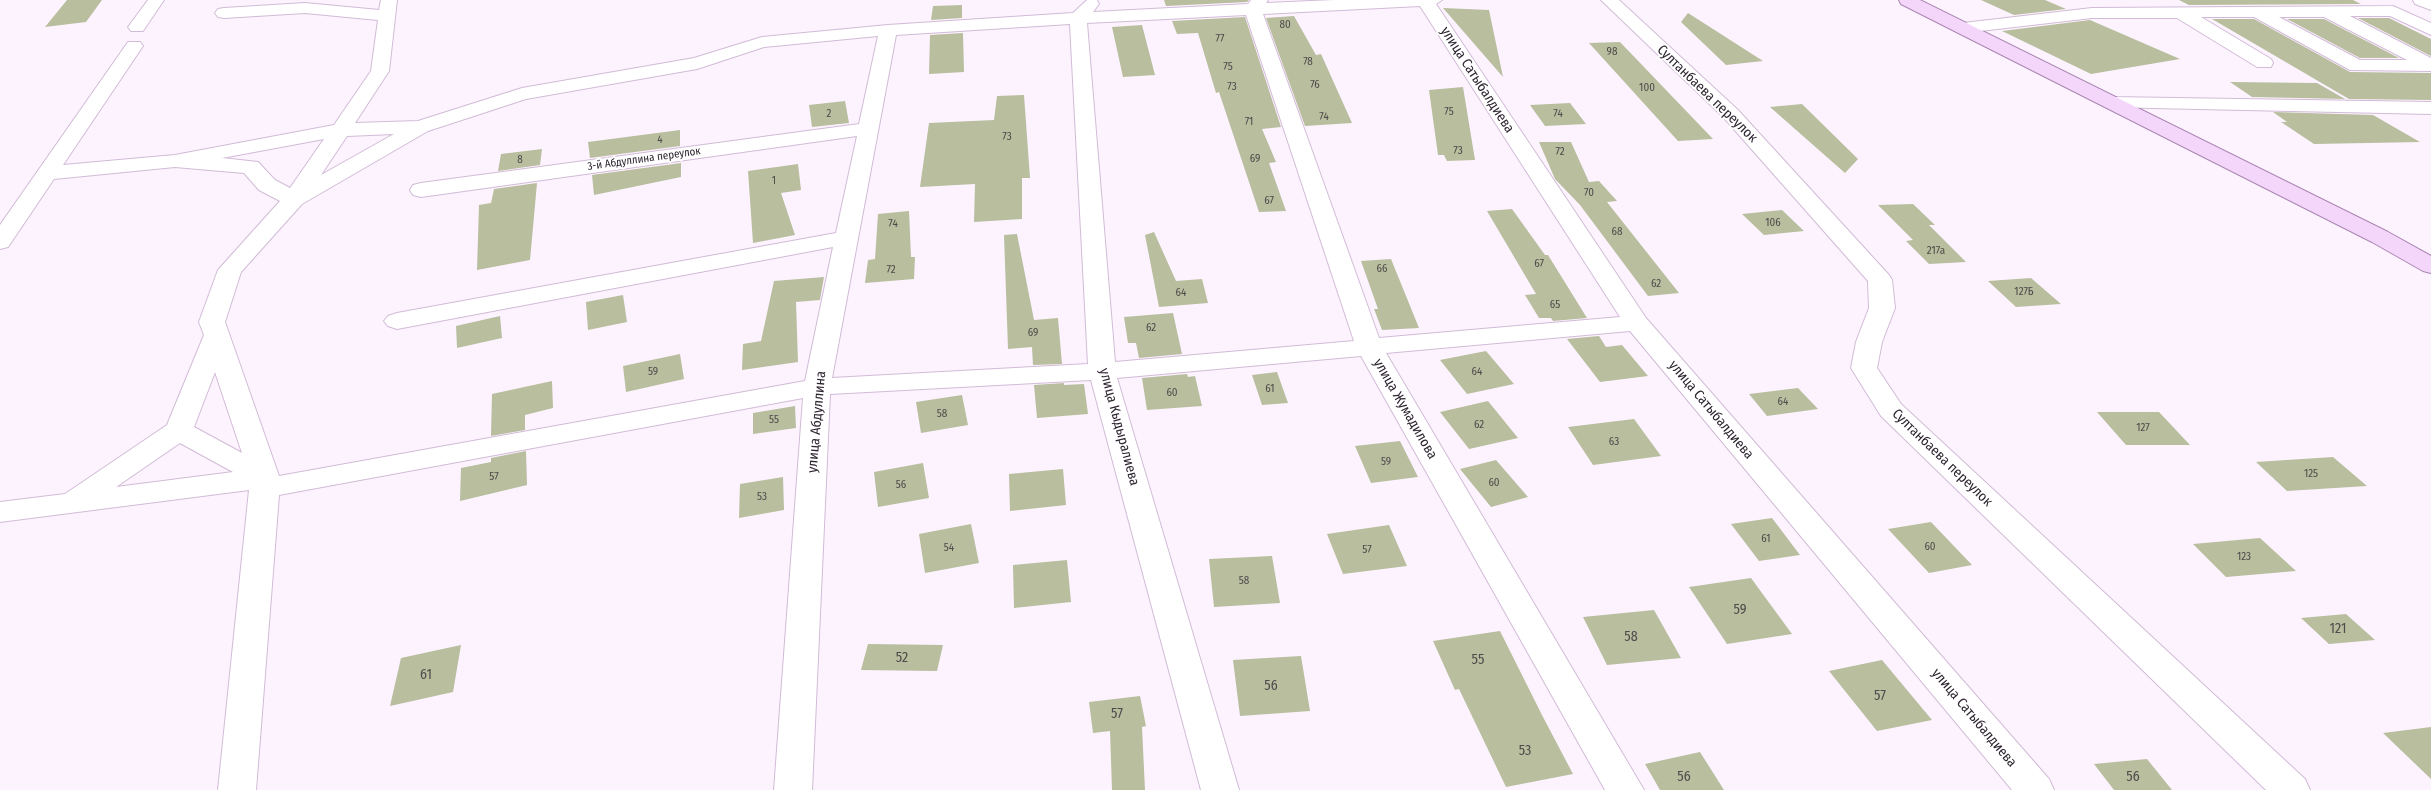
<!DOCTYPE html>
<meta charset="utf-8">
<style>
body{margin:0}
canvas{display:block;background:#fcf3fe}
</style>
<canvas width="2431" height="790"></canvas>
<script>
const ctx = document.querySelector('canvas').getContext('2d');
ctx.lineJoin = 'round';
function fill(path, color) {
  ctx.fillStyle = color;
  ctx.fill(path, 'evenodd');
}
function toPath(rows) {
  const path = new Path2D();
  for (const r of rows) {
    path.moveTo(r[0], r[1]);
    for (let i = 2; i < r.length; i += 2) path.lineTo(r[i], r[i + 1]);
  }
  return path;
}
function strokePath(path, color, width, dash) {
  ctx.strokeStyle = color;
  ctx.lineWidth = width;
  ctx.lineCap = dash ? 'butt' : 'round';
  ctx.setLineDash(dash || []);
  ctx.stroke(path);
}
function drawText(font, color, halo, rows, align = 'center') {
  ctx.font = font + ' "Fira Sans Condensed",sans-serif';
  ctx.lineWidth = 4;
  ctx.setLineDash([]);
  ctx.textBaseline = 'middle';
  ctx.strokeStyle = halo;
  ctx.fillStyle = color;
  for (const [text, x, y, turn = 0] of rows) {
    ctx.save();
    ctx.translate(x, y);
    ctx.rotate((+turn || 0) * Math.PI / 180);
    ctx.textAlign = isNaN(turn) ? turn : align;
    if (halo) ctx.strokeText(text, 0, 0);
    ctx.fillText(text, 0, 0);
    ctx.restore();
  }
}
fill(toPath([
 [67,0,102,0,86,22,45,27],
 [1164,0,1249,0,1247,2,1166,6],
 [1981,0,2045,0,2066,9,2014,15],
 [2179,0,2353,0,2361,4,2189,5],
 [962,5,962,18,931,20,933,6],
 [1443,8,1489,10,1503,77],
 [1688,13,1763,61,1726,65,1681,22],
 [1294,16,1316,55,1321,54,1352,123,1305,126,1266,18],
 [1245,17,1281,127,1262,129,1276,162,1269,163,1286,211,1259,212,1219,92,1216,93,1198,33,1177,34,1172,21],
 [2358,18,2389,18,2431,39,2431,56],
 [2212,19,2254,19,2350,72,2431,73,2431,100,2349,99],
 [2287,19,2324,19,2399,58,2360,58],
 [2090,20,2180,59,2091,74,2002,31],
 [1142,25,1155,75,1123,77,1112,27],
 [963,33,964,72,929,74,930,35],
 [1620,42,1713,139,1678,141,1589,43],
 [2230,82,2317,83,2345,99,2252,97],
 [1463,87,1475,160,1447,161,1444,155,1438,155,1429,90],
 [1024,95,1030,178,1022,178,1022,219,974,222,975,184,920,187,929,123,994,120,997,96],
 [845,101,849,123,812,127,809,105],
 [1570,103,1586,124,1545,126,1530,105],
 [1802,104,1858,159,1845,173,1770,107],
 [2273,112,2373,115,2420,142,2314,144,2281,122,2287,122],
 [680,130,680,146,590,158,588,142],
 [1539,142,1571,142,1589,182,1599,181,1617,201,1607,202,1679,293,1648,296,1580,205,1555,179],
 [542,149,540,165,498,171,501,154],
 [681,163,681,177,594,195,592,175],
 [798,164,801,190,781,193,795,235,753,243,748,171],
 [537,183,530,260,477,270,479,205,491,203,494,189],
 [1913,204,1935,225,1929,225,1966,262,1929,264,1906,241,1913,240,1878,205],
 [1512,209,1545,255,1548,255,1587,318,1553,321,1551,318,1539,318,1525,295,1536,294,1487,211],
 [1782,210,1804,231,1764,235,1742,214],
 [909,211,911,257,915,257,914,279,865,283,868,260,875,259,878,214],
 [1154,232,1176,281,1202,279,1208,303,1159,307,1145,235],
 [1017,234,1034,320,1058,318,1062,364,1033,365,1032,347,1008,349,1004,235],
 [1391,259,1419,328,1382,330,1374,309,1378,309,1361,261],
 [824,277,820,300,796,302,798,362,742,370,743,344,761,341,774,281],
 [2031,278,2061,304,2016,307,1988,281],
 [623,295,627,322,588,330,586,302],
 [1173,313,1182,354,1139,358,1136,343,1128,343,1124,317],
 [500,316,502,338,457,348,456,326],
 [1599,336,1606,347,1622,345,1648,376,1600,382,1567,339],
 [1486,351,1514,384,1467,394,1440,360],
 [680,354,684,379,626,392,623,366],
 [1277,372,1288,403,1262,405,1252,375],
 [1187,374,1188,377,1195,376,1202,406,1147,410,1142,378],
 [552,381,553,408,525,415,525,430,491,436,492,394],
 [1064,383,1064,385,1084,384,1088,414,1037,418,1034,385],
 [1798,388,1818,409,1767,416,1749,394],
 [962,395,968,425,921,433,916,402],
 [1488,401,1518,438,1469,449,1440,412],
 [795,406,796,428,753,434,753,413],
 [2097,412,2159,412,2190,445,2126,445],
 [1634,419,1661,456,1593,465,1568,427],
 [1400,441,1418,477,1371,483,1355,446],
 [526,451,527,485,460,501,461,468,491,462,491,458],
 [2333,457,2367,486,2287,491,2256,462],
 [1496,460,1528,497,1491,507,1460,469],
 [923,463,929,498,878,507,874,472],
 [1063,469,1066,505,1010,511,1009,474],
 [783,477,784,510,739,518,740,484],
 [1772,518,1800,555,1759,561,1731,524],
 [1931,522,1972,565,1929,573,1888,529],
 [971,524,979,563,925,573,919,534],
 [1389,525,1407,566,1343,574,1327,534],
 [2260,538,2296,571,2226,577,2193,544],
 [1272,556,1280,603,1214,607,1209,559],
 [1067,560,1071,602,1014,608,1013,565],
 [1751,578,1792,634,1727,644,1689,587],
 [1654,610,1681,658,1607,665,1583,617],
 [2346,614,2375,640,2329,644,2301,618],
 [1500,631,1543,717,1573,774,1506,787,1459,689,1455,690,1433,641],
 [868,644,943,645,937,671,861,670],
 [461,645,453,692,390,706,401,658],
 [1301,656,1310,711,1240,716,1233,660],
 [1882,660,1932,720,1877,731,1829,671],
 [1140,696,1146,726,1142,727,1145,790,1112,790,1110,731,1093,733,1089,702],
 [2431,727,2431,779,2383,733],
 [1700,752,1724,790,1660,790,1645,764],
 [2147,759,2172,790,2114,790,2094,764]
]), '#b8be9e');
const minor = toPath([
 [148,0,164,0,143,31,131,31,128,27,148,0],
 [381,0,397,0,389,71,355,123,418,121,522,88,694,58,762,37,888,25,1073,13,1087,0,1097,0,1099,4,1093,12,1248,4,1251,0,1268,0,1266,3,1334,0,1442,0,1436,4,1646,318,2049,779,2054,790,2012,790,1630,331,1386,353,1644,790,1605,790,1361,356,1117,378,1239,790,1201,790,1091,380,830,394,812,790,774,790,803,398,279,495,256,790,218,790,249,490,0,522,0,502,65,494,167,425,204,335,199,322,218,270,280,201,259,190,244,173,175,167,54,179,8,247,0,249,0,225,128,42,140,42,143,46,63,165,175,155,334,125,371,71,378,20,305,13,224,18,218,17,215,13,218,9,224,8,305,3,379,10,381,0],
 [1420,6,1620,317,1379,338,1263,14,1420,6],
 [1246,15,1354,341,1115,362,1087,23,1246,15],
 [1070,24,1088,364,832,378,896,35,1070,24],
 [878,36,859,124,421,183,413,185,410,190,413,195,421,197,857,136,836,233,397,313,388,316,384,321,388,326,397,329,833,247,805,381,279,476,225,322,241,272,302,204,428,131,526,99,697,69,764,47,878,36],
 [394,134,321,175,347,136,394,134],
 [324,139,290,188,275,180,258,162,222,158,324,139],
 [215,372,242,453,194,427,215,372],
 [180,443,233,472,116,487,180,443],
 [1601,0,1619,0,1738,110,1889,275,1892,280,1895,308,1882,342,1877,368,1901,404,2305,779,2310,790,2266,790,1881,416,1851,368,1856,342,1869,308,1868,281,1724,118,1601,0],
 [2413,0,2431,0,2431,10,2415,4,2413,0],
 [2393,6,2431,23,2431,35,2390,16,2350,16,2431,58,2431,71,2350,70,2254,17,2201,17,2271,59,2273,63,2271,67,2257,67,2177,18,2092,18,1963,33,1957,32,1954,28,1957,24,1963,23,2092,8,2393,6],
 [2279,17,2324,17,2407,60,2360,60,2279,17],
 [2112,97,2431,102,2431,114,2105,107,2102,103,2105,99,2112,97]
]);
const major = toPath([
 [1899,0,1920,0,2388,232,2431,256,2431,273,2423,271,2372,242,1901,4,1899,0]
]);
strokePath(minor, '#d2bbd7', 2);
strokePath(major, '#aa86b2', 2);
fill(minor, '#fff');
fill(major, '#f4d6fb');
drawText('11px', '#504b4c', null, [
 ["80",1285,25],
 ["77",1220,39],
 ["98",1612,52],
 ["78",1308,62],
 ["75",1228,67],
 ["76",1315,85],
 ["73",1232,87],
 ["100",1647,88],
 ["75",1449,112],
 ["2",829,114],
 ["74",1558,114],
 ["74",1324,117],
 ["71",1249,122],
 ["73",1007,137],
 ["4",660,140],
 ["73",1458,151],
 ["72",1560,152],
 ["69",1255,159],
 ["8",520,160],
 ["1",774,181],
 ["70",1589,193],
 ["67",1269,201],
 ["106",1773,223],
 ["74",893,224],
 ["68",1617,232],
 ["217а",1936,251],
 ["67",1539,264],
 ["66",1382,269],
 ["72",891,270],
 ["62",1656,284],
 ["127Б",2024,292],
 ["64",1181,293],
 ["65",1555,305],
 ["62",1151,328],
 ["69",1033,333],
 ["59",653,372],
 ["64",1477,372],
 ["61",1270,389],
 ["60",1172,393],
 ["64",1783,402],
 ["58",942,414],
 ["55",774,420],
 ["62",1479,425],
 ["127",2143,428],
 ["63",1614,442],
 ["59",1386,462],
 ["125",2311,474],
 ["57",494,477],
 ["60",1494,483],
 ["56",901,485],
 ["53",762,497],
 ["61",1766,539],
 ["60",1930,547],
 ["54",949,548],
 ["57",1367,550],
 ["123",2244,557],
 ["58",1244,581]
]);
drawText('11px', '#2e2530', '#fff', [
 ["3-й Абдуллина переулок",644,159,-8]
]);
drawText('14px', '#2e2530', '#fff', [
 ["улица Сатыбалдиева",1477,80,57],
 ["Султанбаева переулок",1707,94,44],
 ["улица Жумадилова",1405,409,60],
 ["улица Сатыбалдиева",1711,410,50],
 ["улица Абдуллина",817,422,-85],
 ["улица Кыдыралиева",1119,427,75],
 ["Султанбаева переулок",1942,458,44],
 ["улица Сатыбалдиева",1974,718,50]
]);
drawText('14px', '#504b4c', null, [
 ["59",1740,610],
 ["121",2338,629],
 ["58",1631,637],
 ["52",902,658],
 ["55",1478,660],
 ["61",426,675],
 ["56",1271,686],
 ["57",1880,696],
 ["57",1117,714],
 ["53",1525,751],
 ["56",1684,777],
 ["56",2133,777]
]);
</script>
